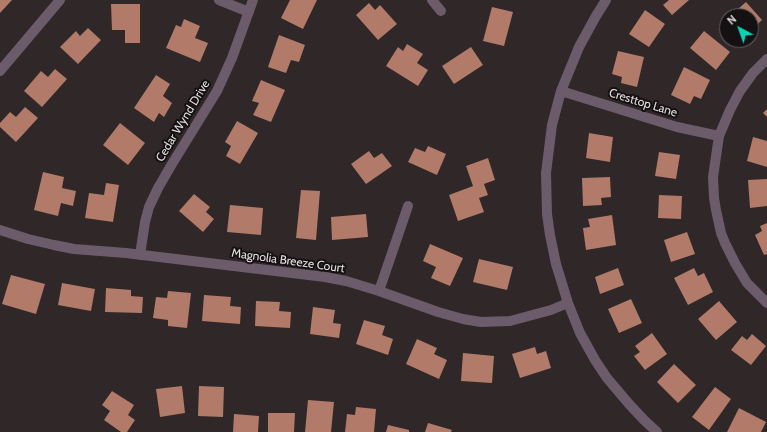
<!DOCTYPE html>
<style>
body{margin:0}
#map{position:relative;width:767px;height:432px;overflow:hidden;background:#302728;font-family:Cabin,sans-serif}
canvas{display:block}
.north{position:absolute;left:719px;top:8px;width:40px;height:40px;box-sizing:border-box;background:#151112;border:1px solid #676364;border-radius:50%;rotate:319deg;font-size:11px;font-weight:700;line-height:16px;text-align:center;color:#e3ddde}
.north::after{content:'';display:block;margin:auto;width:14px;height:18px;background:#0bd5b5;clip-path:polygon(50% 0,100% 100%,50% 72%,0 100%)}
</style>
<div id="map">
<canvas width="767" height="432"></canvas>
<div class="north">N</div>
</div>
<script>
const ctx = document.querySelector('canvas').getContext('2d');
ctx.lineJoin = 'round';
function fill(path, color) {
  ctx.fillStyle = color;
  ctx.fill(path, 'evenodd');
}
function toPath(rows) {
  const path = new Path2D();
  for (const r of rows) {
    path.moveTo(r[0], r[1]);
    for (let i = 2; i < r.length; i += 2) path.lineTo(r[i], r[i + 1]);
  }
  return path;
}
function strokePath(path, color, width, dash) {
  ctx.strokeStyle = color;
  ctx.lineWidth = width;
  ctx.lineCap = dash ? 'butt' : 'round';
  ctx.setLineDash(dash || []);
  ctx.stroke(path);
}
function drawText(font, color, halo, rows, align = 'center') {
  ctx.font = font + ' Cabin,sans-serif';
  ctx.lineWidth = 4;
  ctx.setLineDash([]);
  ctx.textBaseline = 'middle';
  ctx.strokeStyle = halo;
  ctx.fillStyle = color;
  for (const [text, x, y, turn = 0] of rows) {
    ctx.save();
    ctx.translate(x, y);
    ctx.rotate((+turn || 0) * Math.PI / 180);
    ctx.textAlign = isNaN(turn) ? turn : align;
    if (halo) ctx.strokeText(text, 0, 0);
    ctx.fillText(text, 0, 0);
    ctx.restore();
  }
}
fill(toPath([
 [0,0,12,0,0,13],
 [290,0,317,0,303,29,281,18],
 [669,0,689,0,672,15,663,5],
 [746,2,762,20,751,30,751,16,730,16],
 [369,3,375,10,380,5,397,24,378,40,356,15],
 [111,4,140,4,140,43,125,43,125,30,112,30],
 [492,7,513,12,504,46,483,41],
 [645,10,665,24,649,47,629,34],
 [184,19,200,26,195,38,208,43,200,62,166,48,176,25,181,27],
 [88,28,101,40,78,64,60,47,76,31,80,36],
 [704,31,730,52,716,70,690,48],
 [279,35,305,45,299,62,291,60,286,73,268,67],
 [407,44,423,54,417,63,428,70,418,86,386,66,398,47,403,51],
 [471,47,483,65,454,84,442,66],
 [618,51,644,57,637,87,621,83,622,77,612,74],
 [684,67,710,80,701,99,694,96,690,104,671,95],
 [55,69,67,79,42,107,24,91,41,71,48,77],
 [156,75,170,84,163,96,172,103,164,117,159,113,154,122,134,108],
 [261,80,285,90,271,122,253,115,259,103,252,101],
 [25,107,38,118,16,142,0,127,0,123,10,112,16,117],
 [767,109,767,117,763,113],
 [237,121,258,133,240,164,226,156,231,146,225,142],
 [120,123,145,143,128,165,103,145],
 [589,133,613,137,610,162,586,158],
 [753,137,767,141,767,167,747,161],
 [428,146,446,154,437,175,408,162,415,148,425,152],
 [369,151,374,158,382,153,392,166,366,184,351,164],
 [659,152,680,155,676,179,655,176],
 [488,158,495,180,484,184,488,195,479,198,484,212,458,221,449,195,473,186,466,166],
 [43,172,64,177,62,188,76,191,73,206,61,203,58,216,34,210],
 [610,177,611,197,601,198,602,205,583,206,582,178],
 [767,179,767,206,750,208,748,180],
 [106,183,119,185,113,222,85,218,89,193,104,195],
 [301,190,320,191,316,240,296,238],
 [194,194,210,207,206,212,214,219,203,232,179,211],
 [659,195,682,196,681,219,658,218],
 [230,205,263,208,261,235,227,232],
 [366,214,368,237,332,240,331,217],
 [612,215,616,245,586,250,583,228,590,227,588,219],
 [767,223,767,254,764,255,755,235,762,231,760,226],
 [687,232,695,254,671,262,664,240],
 [430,244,463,258,450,286,431,278,436,267,423,261],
 [479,259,513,267,507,290,473,282],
 [618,268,624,285,600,294,595,277],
 [694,268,698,276,704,273,713,292,688,305,674,278],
 [11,275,45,284,36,314,2,304],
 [62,283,95,289,91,311,58,305],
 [106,288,131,290,131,296,143,297,142,313,105,312],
 [168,291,191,293,187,328,168,326,168,320,153,318,156,297,167,298],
 [204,295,231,297,230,306,241,307,240,324,202,321],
 [631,299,642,323,619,333,608,309],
 [256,301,280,302,279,311,291,312,290,328,255,326],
 [719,301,737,322,716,340,698,319],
 [313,307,335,310,333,323,341,324,339,338,310,334],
 [364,320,385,326,382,335,393,339,388,355,356,344],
 [652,333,667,354,645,370,634,356,640,352,635,346],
 [752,334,766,346,751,365,731,350,742,336,747,340],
 [417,339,437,348,434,354,447,360,439,379,406,364],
 [535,347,537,354,546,351,551,368,520,378,512,354],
 [463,353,494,356,492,383,461,381],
 [674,364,696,385,678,403,657,382],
 [182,386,185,413,160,417,156,389],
 [199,386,224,387,223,417,198,416],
 [715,387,731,399,709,430,692,417],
 [112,391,134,405,128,415,135,420,127,432,121,432,104,420,110,411,102,405],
 [308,400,334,402,331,432,305,432],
 [356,407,376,409,374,432,345,432,347,414,355,415],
 [739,408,766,422,761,432,727,432],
 [268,413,295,413,294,432,268,432],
 [234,414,259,416,258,432,233,432],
 [428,423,452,430,451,432,425,432],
 [388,425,409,430,409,432,386,432]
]), '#b17a69');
strokePath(toPath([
 [219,0,249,12],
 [432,0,441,11],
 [606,0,596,16,579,47,561,91,552,125,546,173,547,214,550,235,556,264,568,303,580,333,595,360,607,378,629,404,644,420,657,432],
 [767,59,753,73,740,91,730,110,719,136,713,177,714,198,716,210,721,233,725,243,735,263,747,283,767,303],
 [0,71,60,0],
 [561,91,677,127,719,136],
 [0,230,28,239,54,245,74,249,126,253,325,277,346,281,379,291,438,312,463,319,481,322,510,321,551,310,568,303],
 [140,255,145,222,149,207,158,188,172,164,217,91,232,58,253,0],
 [379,291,408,206]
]), '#6c5b6a', 10);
drawText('12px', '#e3ddde', '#151112', [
 ["Cresttop Lane",643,103,17],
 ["Cedar Wynd Drive",183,121,-59],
 ["Magnolia Breeze Court",288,261,8]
]);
</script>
